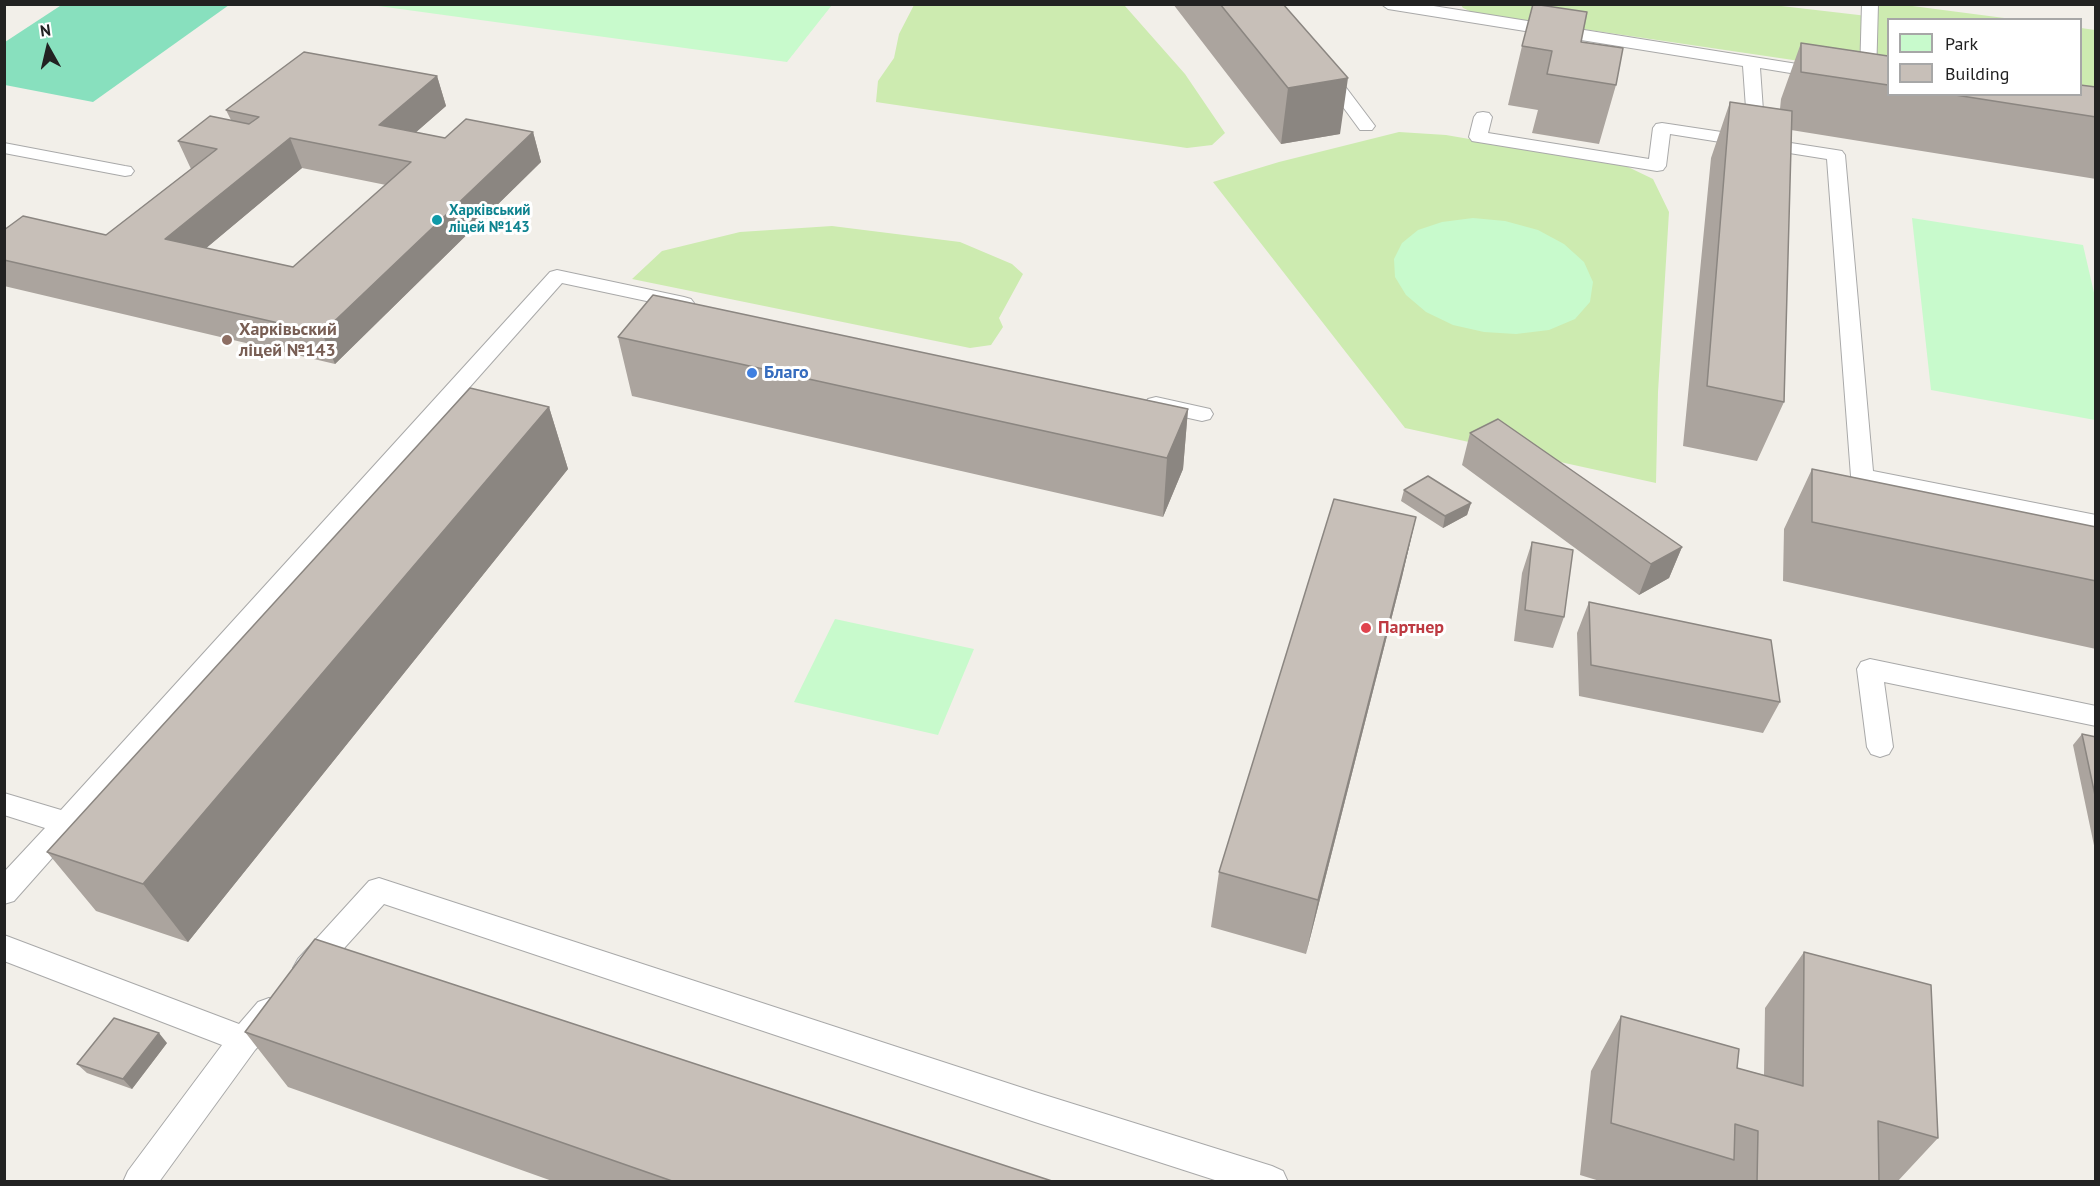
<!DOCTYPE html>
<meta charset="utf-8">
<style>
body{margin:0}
#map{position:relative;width:2100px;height:1186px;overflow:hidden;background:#f2efe9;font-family:"PT Sans",sans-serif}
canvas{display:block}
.frame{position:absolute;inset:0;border:6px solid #222;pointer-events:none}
.legend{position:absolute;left:1887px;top:18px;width:195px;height:78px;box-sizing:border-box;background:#fff;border:2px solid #a7a7a7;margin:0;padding:8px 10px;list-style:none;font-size:18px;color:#222}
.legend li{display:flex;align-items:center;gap:12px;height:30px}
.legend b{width:30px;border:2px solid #a7a7a7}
.north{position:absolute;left:18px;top:18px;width:60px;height:60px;-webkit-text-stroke:4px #fff;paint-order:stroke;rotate:352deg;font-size:16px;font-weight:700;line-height:24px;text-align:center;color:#222}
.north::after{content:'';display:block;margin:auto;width:21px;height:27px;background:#222;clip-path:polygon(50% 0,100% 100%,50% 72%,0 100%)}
</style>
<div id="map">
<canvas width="2100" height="1186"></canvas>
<div class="frame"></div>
<ul class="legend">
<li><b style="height:16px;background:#c8facc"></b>Park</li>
<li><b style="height:16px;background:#c7bfb8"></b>Building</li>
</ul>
<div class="north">N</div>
</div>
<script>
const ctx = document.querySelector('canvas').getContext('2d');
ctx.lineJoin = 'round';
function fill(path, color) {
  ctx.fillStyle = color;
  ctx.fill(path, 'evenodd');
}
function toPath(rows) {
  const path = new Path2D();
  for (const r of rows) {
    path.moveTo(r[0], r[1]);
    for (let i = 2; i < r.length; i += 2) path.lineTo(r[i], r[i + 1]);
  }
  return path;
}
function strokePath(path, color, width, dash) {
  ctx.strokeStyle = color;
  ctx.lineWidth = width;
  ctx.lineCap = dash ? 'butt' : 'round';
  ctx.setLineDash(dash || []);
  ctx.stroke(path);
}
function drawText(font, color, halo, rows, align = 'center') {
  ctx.font = font + ' "PT Sans",sans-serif';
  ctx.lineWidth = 6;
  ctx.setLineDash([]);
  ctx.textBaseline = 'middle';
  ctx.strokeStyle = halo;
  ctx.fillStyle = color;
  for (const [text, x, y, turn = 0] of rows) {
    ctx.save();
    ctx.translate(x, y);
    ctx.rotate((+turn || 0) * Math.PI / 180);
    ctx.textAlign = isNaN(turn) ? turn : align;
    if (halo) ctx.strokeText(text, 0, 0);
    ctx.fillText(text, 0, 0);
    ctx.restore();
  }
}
fill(toPath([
 [1764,4,1876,17,1879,5,1897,4,2012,19,1888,20,1888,74,1474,13,1463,8,1461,5],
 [914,5,1130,5,1125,6,1185,74,1225,133,1212,145,1187,148,876,102,878,81,894,58,899,34],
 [2081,28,2095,30,2095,106,2080,94],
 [1399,132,1446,135,1626,166,1653,179,1669,212,1658,392,1656,483,1405,428,1213,182,1279,162],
 [832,226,960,242,1012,264,1023,274,999,318,1003,327,991,345,970,348,632,279,662,251,740,232]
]), '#cdebb0');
fill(toPath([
 [371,5,832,4,832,5,787,62],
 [1473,218,1505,221,1538,230,1564,244,1584,262,1593,282,1590,302,1575,319,1549,330,1516,334,1484,332,1453,325,1426,312,1406,295,1395,277,1394,259,1402,243,1418,230,1442,222],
 [1912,218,2083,245,2095,297,2095,420,1931,390],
 [835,619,974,649,938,735,794,702]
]), '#c8facc');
fill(toPath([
 [63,4,229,4,229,5,93,102,5,85,5,42]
]), '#88e0be');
const service = toPath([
 [1381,4,1421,4,1860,74,1862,4,1878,4,1876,77,1888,79,1888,89,1760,68,1765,139,1836,150,1842,151,1845,155,1873,471,2096,515,2096,531,1854,481,1851,476,1827,159,1670,134,1666,166,1663,170,1657,171,1478,142,1472,141,1469,137,1474,117,1477,113,1483,112,1489,113,1492,117,1488,133,1649,159,1653,128,1656,124,1662,123,1748,136,1743,66,1388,9,1381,4],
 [1326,68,1332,69,1372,122,1375,126,1372,130,1360,130,1318,73,1326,68],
 [4,143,125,166,131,167,134,171,131,175,125,176,4,153,4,143],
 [557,270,684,297,691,299,694,303,691,307,684,309,562,283,14,901,4,904,4,872,45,828,4,815,4,793,61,810,550,272,557,270],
 [1156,397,1210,409,1213,414,1210,419,1202,421,1148,409,1145,404,1148,399,1156,397],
 [1870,659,2096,706,2096,726,1884,682,1893,747,1889,754,1880,757,1871,754,1867,747,1857,669,1861,662,1870,659],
 [379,878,1035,1092,1272,1166,1283,1171,1288,1182,1221,1182,1035,1122,384,904,318,977,308,981,298,977,293,968,298,959,369,881,379,878],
 [4,935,239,1024,258,1002,269,998,280,1002,284,1012,280,1022,255,1050,159,1182,123,1182,128,1171,222,1045,4,961,4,935]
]);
strokePath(service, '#a9a9a9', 2);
fill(service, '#fff');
fill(toPath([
 [1173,4,1283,4,1340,134,1281,144],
 [1581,42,1616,85,1599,144,1532,133,1538,110,1508,105,1522,46],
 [1801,43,1888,56,1888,94,2080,94,2096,87,2096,179,1791,130,1784,402,1757,461,1683,446,1711,158,1730,102,1780,109,1781,99],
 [437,76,446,106,416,132,445,138,533,132,541,162,335,364,4,286,4,230,106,235,191,169,178,141,231,120,226,110],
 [302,168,386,185,293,267,206,248],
 [618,337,1188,409,1183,469,1163,517,632,396],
 [549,407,568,469,188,942,96,911,47,852],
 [1470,433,1682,547,1669,578,1639,595,1462,465],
 [1812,469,2096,527,2096,649,1783,581,1784,529],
 [1404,490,1471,503,1467,515,1443,528,1401,501],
 [1416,517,1402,577,1306,954,1211,927,1219,872],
 [1532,542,1564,617,1553,648,1514,641,1522,573],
 [1589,602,1780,702,1763,733,1579,696,1577,633],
 [2082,734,2096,737,2096,855,2073,745],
 [1804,952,1938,1138,1897,1182,1603,1182,1580,1175,1591,1071,1621,1016,1737,1068,1764,1075,1765,1008],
 [245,1032,1055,1182,555,1182,288,1087],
 [167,1043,132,1089,87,1073,77,1064]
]), '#aba49e');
fill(toPath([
 [437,76,446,106,390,155,379,125],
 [1348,78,1340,134,1281,144,1288,88],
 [533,132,541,162,335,364,322,333],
 [290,138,302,168,180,270,165,239],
 [549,407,568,469,188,942,143,884],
 [1188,409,1183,469,1163,517,1167,458],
 [1471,503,1467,515,1443,528,1445,516],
 [1416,517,1402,577,1306,954,1318,900],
 [1682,547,1669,578,1639,595,1651,564],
 [159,1033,167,1043,132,1089,123,1079]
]), '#8b8681');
const building = toPath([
 [1220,4,1283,4,1348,78,1288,88,1220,4],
 [1533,4,1587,12,1581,42,1623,48,1616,85,1547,74,1552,51,1522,46,1533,4],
 [1801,43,1888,56,1888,85,1801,72,1801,43],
 [304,52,437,76,379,125,445,138,466,119,533,132,322,333,4,260,4,230,23,216,106,235,217,149,178,141,210,116,249,124,259,117,226,110,304,52],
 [290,138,411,162,293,267,165,239,290,138],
 [2080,85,2096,87,2096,117,1949,94,2080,94,2080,85],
 [1730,102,1792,111,1784,402,1707,386,1730,102],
 [653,295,1188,409,1167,458,618,337,653,295],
 [470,388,549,407,143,884,47,852,470,388],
 [1498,419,1682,547,1651,564,1470,433,1498,419],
 [1812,469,2096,527,2096,581,1812,522,1812,469],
 [1428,476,1471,503,1445,516,1404,490,1428,476],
 [1334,499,1416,517,1318,900,1219,872,1334,499],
 [1532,542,1573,550,1564,617,1525,610,1532,542],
 [1589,602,1771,640,1780,702,1591,665,1589,602],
 [2082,734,2096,737,2096,800,2082,734],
 [315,939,1055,1182,675,1182,245,1032,315,939],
 [1804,952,1931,985,1938,1138,1878,1121,1879,1182,1757,1182,1758,1131,1735,1124,1734,1160,1611,1123,1621,1016,1739,1049,1737,1068,1803,1086,1804,952],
 [114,1018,159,1033,123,1079,77,1064,114,1018]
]);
fill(building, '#c7bfb8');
strokePath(building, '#8b8681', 1.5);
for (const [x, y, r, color] of [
 [437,220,6,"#0f9aa8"],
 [227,340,6,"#8d6e63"],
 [752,373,6,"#3f7fe0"],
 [1366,628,6,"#e0444e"]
]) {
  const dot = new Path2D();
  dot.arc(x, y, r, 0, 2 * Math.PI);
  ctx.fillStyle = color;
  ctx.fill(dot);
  strokePath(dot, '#fff', 2);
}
drawText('bold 15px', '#0d838f', '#fff', [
 ["Харківський",449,211],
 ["ліцей №143",449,228]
], 'left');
drawText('bold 18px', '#785e54', '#fff', [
 ["Харківьский",239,330],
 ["ліцей №143",239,351]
], 'left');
drawText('bold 18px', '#366cbe', '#fff', [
 ["Благо",764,373]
], 'left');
drawText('bold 18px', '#be3a42', '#fff', [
 ["Партнер",1378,628]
], 'left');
</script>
